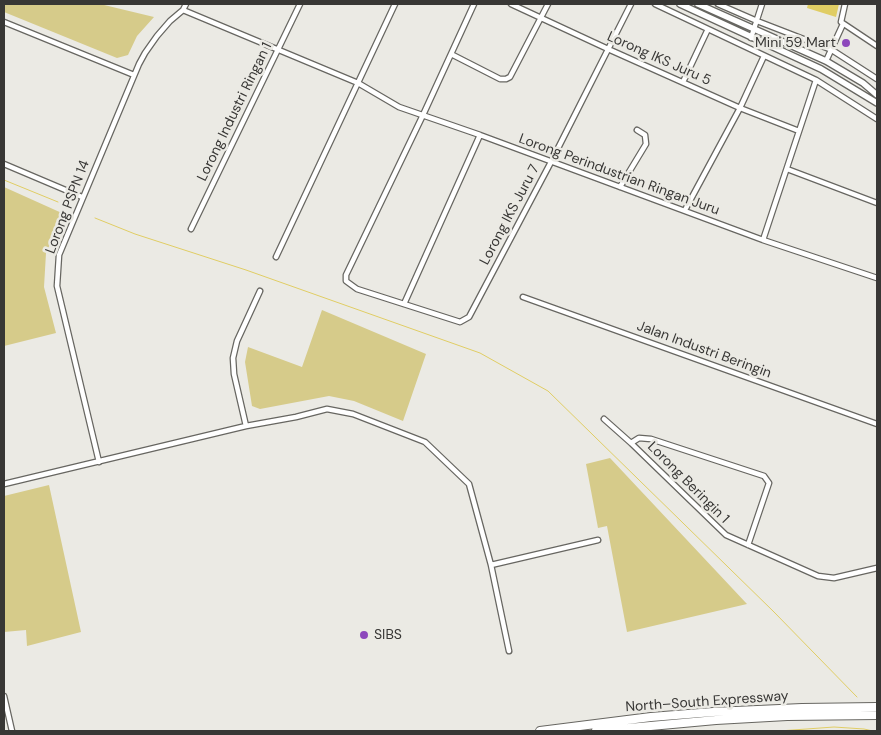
<!DOCTYPE html>
<meta charset="utf-8">
<style>
body{margin:0}
#map{position:relative;width:881px;height:735px;overflow:hidden;background:#ebeae4;font-family:"DM Sans",sans-serif}
canvas{display:block}
.frame{position:absolute;inset:0;border:5px solid #383735;pointer-events:none}
</style>
<div id="map">
<canvas width="881" height="735"></canvas>
<div class="frame"></div>
</div>
<script>
const ctx = document.querySelector('canvas').getContext('2d');
ctx.lineJoin = 'round';
function fill(path, color) {
  ctx.fillStyle = color;
  ctx.fill(path, 'evenodd');
}
function toPath(rows) {
  const path = new Path2D();
  for (const r of rows) {
    path.moveTo(r[0], r[1]);
    for (let i = 2; i < r.length; i += 2) path.lineTo(r[i], r[i + 1]);
  }
  return path;
}
function strokePath(path, color, width, dash) {
  ctx.strokeStyle = color;
  ctx.lineWidth = width;
  ctx.lineCap = dash ? 'butt' : 'round';
  ctx.setLineDash(dash || []);
  ctx.stroke(path);
}
function drawText(font, color, halo, rows, align = 'center') {
  ctx.font = font + ' "DM Sans",sans-serif';
  ctx.lineWidth = 5;
  ctx.setLineDash([]);
  ctx.textBaseline = 'middle';
  ctx.strokeStyle = halo;
  ctx.fillStyle = color;
  for (const [text, x, y, turn = 0] of rows) {
    ctx.save();
    ctx.translate(x, y);
    ctx.rotate((+turn || 0) * Math.PI / 180);
    ctx.textAlign = isNaN(turn) ? turn : align;
    if (halo) ctx.strokeText(text, 0, 0);
    ctx.fillText(text, 0, 0);
    ctx.restore();
  }
}
fill(toPath([
 [4,4,100,4,154,17,137,36,128,55,117,58,4,12],
 [4,187,64,214,46,253,44,287,56,333,4,346],
 [322,310,426,354,403,421,354,401,329,396,260,409,252,406,245,362,248,347,302,367],
 [610,458,747,604,627,632,607,526,598,528,586,464],
 [49,485,81,632,27,646,26,630,4,632,4,496]
]), '#d6cb8a');
fill(toPath([
 [808,4,839,4,836,17,807,8]
]), '#e0cd64');
strokePath(toPath([
 [4,180,58,202],
 [95,218,135,234,246,270,480,353,548,391,774,612,857,697],
 [779,731,834,727,864,729,873,731]
]), '#e0cd64', 1);
const minor = toPath([
 [474,4,423,115,346,275,346,281,357,289,460,322,469,317,551,162,631,4],
 [511,4,608,49,740,108,799,131],
 [655,4,816,80,877,119],
 [718,4,757,21,832,50,877,79],
 [845,4,841,22,877,46],
 [183,10,358,83,399,107,480,135,763,240,877,278],
 [4,22,134,75],
 [751,38,762,4],
 [451,54,500,79,506,79,510,77,548,4],
 [826,61,843,24],
 [683,82,708,29],
 [4,164,82,197],
 [787,169,877,203],
 [620,187,646,144,645,135,637,130],
 [685,210,740,108,764,56],
 [191,229,300,4],
 [763,240,816,80],
 [276,257,395,4],
 [523,297,877,424],
 [404,304,480,135],
 [604,419,631,443,726,535,818,576,834,578,877,568],
 [246,426,234,374,233,358,237,341,260,291],
 [631,443,639,438,651,439,764,476,769,483,748,545],
 [99,462,57,286,59,255,139,64,145,53,157,36,170,21,183,10,186,4],
 [4,484,246,426,296,417,327,409,353,414,425,442,469,484,491,565,509,651],
 [491,565,598,540],
 [4,696,12,731]
]);
const tertiary = toPath([
 [680,4,821,69,877,103],
 [698,4,826,61,863,83,877,95]
]);
const motorway = toPath([
 [540,731,651,717,713,712,802,708,877,707],
 [596,731,716,720,787,716,877,715]
]);
strokePath(minor, '#676661', 7);
strokePath(tertiary, '#676661', 8);
strokePath(motorway, '#676661', 10);
strokePath(minor, '#fff', 4.5);
strokePath(tertiary, '#fff', 5.5);
strokePath(motorway, '#fff', 8);
for (const [x, y, r, color] of [
 [846,43,5,"#8d48bc"],
 [364,635,5,"#8d48bc"]
]) {
  const dot = new Path2D();
  dot.arc(x, y, r, 0, 2 * Math.PI);
  ctx.fillStyle = color;
  ctx.fill(dot);
  strokePath(dot, '#ebeae4', 2);
}
drawText('14px', '#383735', '#ebeae4', [
 ["Mini 59 Mart",836,43],
 ["SIBS",374,635,"left"]
], 'right');
drawText('14px', '#383735', '#ebeae4', [
 ["Lorong IKS Juru 5",659,59,24],
 ["Lorong Industri Ringan 1",235,112,-64],
 ["Lorong Perindustrian Ringan Juru",619,175,20],
 ["Lorong PSPN 14",68,207,-69],
 ["Lorong IKS Juru 7",510,215,-62],
 ["Jalan Industri Beringin",704,350,20],
 ["Lorong Beringin 1",688,483,45],
 ["North–South Expressway",707,702,-4]
]);
</script>
